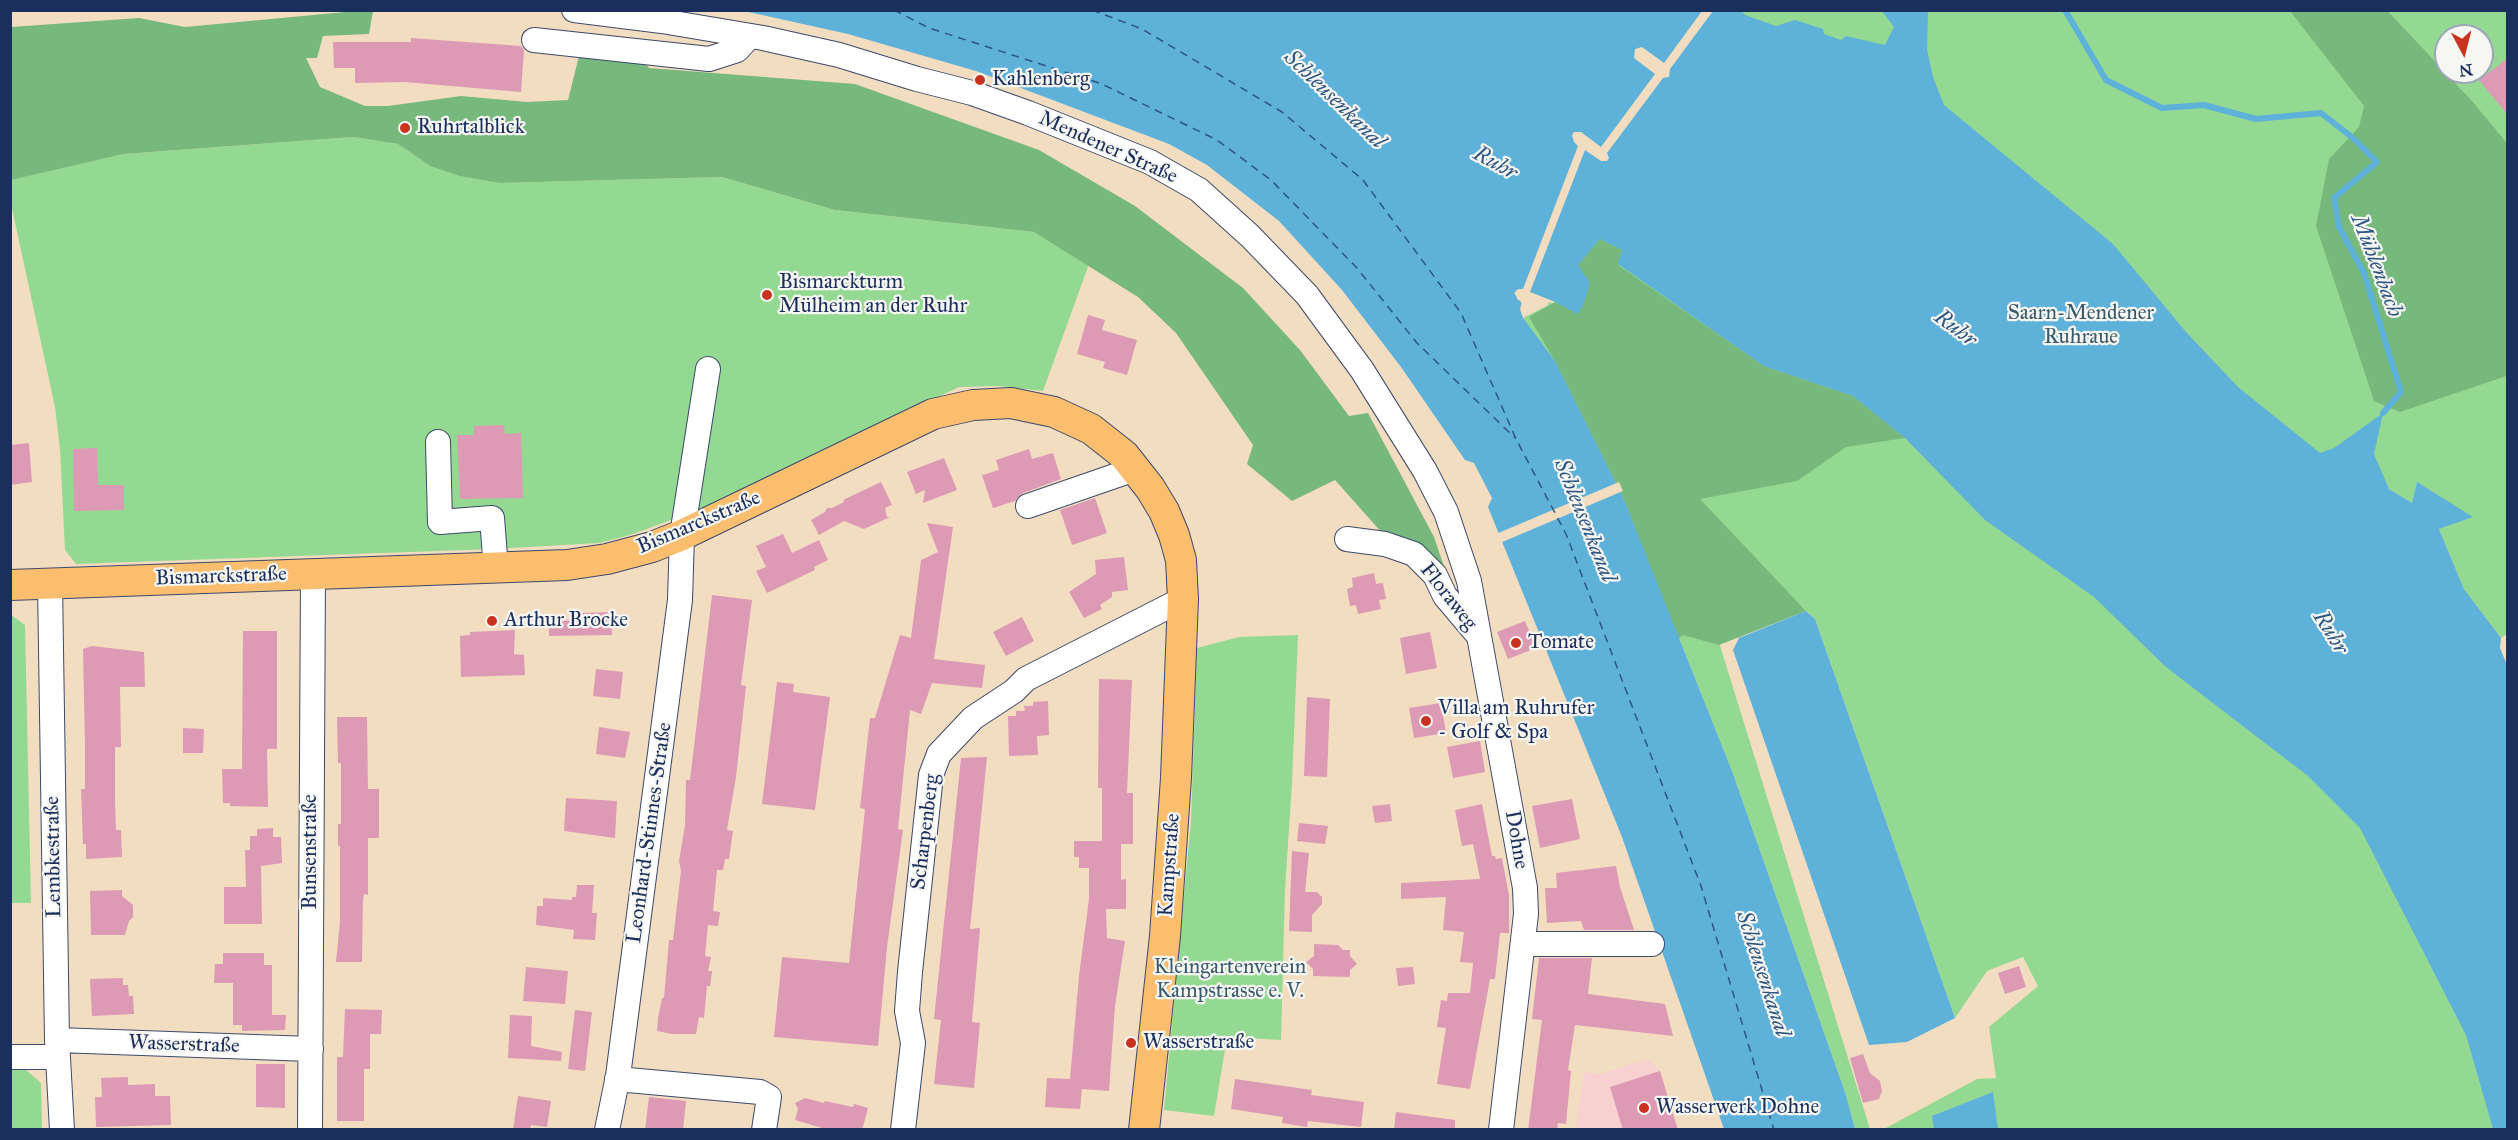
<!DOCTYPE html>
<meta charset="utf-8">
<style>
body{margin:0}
#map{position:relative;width:2518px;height:1140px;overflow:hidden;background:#f2ddc0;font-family:"IM FELL Great Primer",serif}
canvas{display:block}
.frame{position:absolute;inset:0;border:12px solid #1b2f5e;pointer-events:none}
.north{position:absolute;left:2434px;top:24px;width:60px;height:60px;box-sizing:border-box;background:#f6f6f2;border:2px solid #9ea6b7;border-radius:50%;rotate:173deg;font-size:16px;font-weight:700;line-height:24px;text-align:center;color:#1b2f5e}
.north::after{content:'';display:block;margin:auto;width:21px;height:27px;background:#c8321e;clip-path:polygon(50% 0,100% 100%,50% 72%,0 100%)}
</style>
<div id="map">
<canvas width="2518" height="1140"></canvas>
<div class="frame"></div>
<div class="north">N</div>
</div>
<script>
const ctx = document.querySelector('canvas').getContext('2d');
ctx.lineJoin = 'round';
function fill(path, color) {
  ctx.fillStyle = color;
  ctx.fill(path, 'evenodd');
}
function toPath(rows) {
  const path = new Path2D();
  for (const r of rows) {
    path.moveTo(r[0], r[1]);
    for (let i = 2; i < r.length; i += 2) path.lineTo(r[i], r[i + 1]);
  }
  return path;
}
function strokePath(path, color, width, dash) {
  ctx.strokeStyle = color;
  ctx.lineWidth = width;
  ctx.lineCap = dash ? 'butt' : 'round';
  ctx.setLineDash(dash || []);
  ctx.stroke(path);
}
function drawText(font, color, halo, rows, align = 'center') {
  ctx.font = font + ' "IM FELL Great Primer",serif';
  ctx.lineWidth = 4.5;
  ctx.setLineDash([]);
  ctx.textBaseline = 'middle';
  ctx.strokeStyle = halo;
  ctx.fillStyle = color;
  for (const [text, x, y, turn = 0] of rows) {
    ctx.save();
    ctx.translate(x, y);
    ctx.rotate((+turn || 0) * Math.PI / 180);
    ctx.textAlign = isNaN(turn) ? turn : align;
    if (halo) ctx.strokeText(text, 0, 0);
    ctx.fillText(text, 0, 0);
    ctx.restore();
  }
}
fill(toPath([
 [1649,1059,1660,1071,1678,1129,1576,1130,1584,1072,1600,1074]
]), '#f7d0cf');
fill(toPath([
 [1368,11,2352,11,2435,400,2507,376,2507,634,2501,638,2464,589,2439,529,2472,517,2417,483,2412,503,2389,489,2507,1129,1884,1129,1977,1079,1996,1078,1989,1027,2038,986,2023,957,1987,971,1955,1018,1815,619,1798,603,1713,623,1870,1129,1855,1129,1846,1095,1732,771,1623,497,1536,338,1523,318,1548,305,1590,173],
 [2388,11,2507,11,2507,143,2474,103],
 [2446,36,2482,36,2482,72,2446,72],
 [353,137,398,144,430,166,500,183,722,177,835,210,1034,232,1089,264,1043,391,999,386,959,387,693,512,630,535,599,543,494,549,76,564,65,550,60,449,55,407,11,204,10,180,124,154],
 [10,614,25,625,31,903,11,903],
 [1298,635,1292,784,1285,889,1281,1040,1227,1037,1214,1116,1164,1110,1191,821,1197,648,1239,637],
 [25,1069,41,1083,42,1129,11,1130,11,1070]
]), '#94d992');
fill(toPath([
 [356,11,373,11,369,34,323,36,317,58,306,58,320,87,365,106,388,106,461,96,527,102,568,100,580,52,640,57,649,68,855,84,1039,150,1135,206,1243,288,1300,350,1349,416,1368,413,1434,537,1451,587,1383,534,1335,480,1292,501,1247,464,1253,445,1176,333,1138,297,1034,232,835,210,722,177,500,183,460,176,430,166,398,144,353,137,124,154,11,180,11,27,139,18,185,27],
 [2290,11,2388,11,2474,103,2507,143,2507,376,2400,412,2374,401,2316,226,2329,159,2359,127,2364,106],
 [1600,239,1622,250,1618,265,1764,366,1853,396,1905,438,1846,447,1797,481,1700,499,1806,611,1719,645,1683,635,1678,639,1623,497,1555,361,1529,317,1555,302,1578,313,1578,265]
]), '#77b97c');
fill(toPath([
 [1740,10,1745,15,1776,26,1795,20,1823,29,1824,34,1841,40,1846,36,1885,45,1894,27,1882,11,1928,11,1927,49,1933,77,1944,105,2113,244,2186,332,2238,387,2320,453,2334,448,2383,413,2374,454,2389,489,2412,503,2417,482,2473,517,2439,529,2464,589,2501,638,2500,648,2507,665,2507,1129,2493,1129,2466,1035,2360,828,2308,776,2166,667,2094,597,1985,520,1905,438,1853,396,1764,366,1618,264,1622,250,1600,239,1578,265,1590,283,1584,303,1578,314,1555,302,1522,289,1516,290,1517,299,1522,302,1520,309,1523,318,1555,361,1623,497,1732,771,1846,1095,1855,1129,1724,1129,1622,837,1488,507,1492,498,1474,463,1465,460,1401,367,1342,290,1279,221,1207,165,1169,144,976,71,848,34,744,11],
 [1806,611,1815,619,1955,1018,1907,1042,1869,1045,1733,650,1739,638],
 [1993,1092,1998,1129,1934,1129,1932,1116]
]), '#5eb1d9');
fill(toPath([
 [1702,11,1713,11,1670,69,1669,77,1663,78,1607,153,1609,158,1607,161,1601,161,1585,150,1530,292,1555,302,1552,303,1520,292,1518,295,1525,301,1524,306,1514,293,1519,289,1523,289,1578,146,1574,142,1572,135,1574,132,1581,132,1601,147,1655,74,1634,58,1635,49,1642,47,1664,63],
 [1619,482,1623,491,1500,543,1496,534]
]), '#f2ddc0');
strokePath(toPath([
 [2065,10,2106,80,2162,108,2204,105,2256,119,2321,113,2353,138,2377,162,2334,198,2339,227,2364,273,2401,392,2383,413]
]), '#5eb1d9', 6);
strokePath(toPath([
 [894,10,929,28,1102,84,1217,140,1271,180,1357,268,1417,343,1515,438],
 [1092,10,1142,29,1282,112,1363,180,1461,313,1516,439,1566,534,1701,886,1774,1130]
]), '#2f5683', 1.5, [8, 6]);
fill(toPath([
 [411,38,521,46,524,50,521,92,404,82,355,83,355,68,334,68,333,42,411,42],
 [2508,58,2508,115,2479,80],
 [1088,315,1105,320,1102,330,1137,340,1127,375,1103,368,1105,362,1077,354],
 [504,425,505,434,521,433,523,498,460,499,457,435,474,435,474,426],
 [29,443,32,482,10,485,10,445],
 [97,448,98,485,124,485,124,510,74,511,73,449],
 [1029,449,1032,459,1053,453,1061,479,1023,493,1015,501,993,508,982,475,999,470,996,460],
 [944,458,957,490,923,503,925,490,916,494,907,472],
 [881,482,892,505,885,508,887,517,890,517,864,529,844,521,819,535,811,520,825,512,827,508,832,508,844,502,843,500],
 [1095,498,1107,533,1072,545,1060,510],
 [927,523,953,527,934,659,985,665,982,688,932,683,921,714,910,710,898,829,903,830,887,947,878,1046,774,1037,782,957,849,963,865,809,860,808,870,718,875,718,900,635,911,638,921,560,938,552],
 [783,534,792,553,819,540,828,560,814,567,815,570,767,593,756,571,766,567,756,546],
 [1124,557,1128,590,1112,592,1112,597,1100,605,1102,609,1084,618,1069,592,1096,574,1095,560],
 [1374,573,1376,584,1383,583,1386,599,1379,600,1381,609,1358,614,1356,605,1350,606,1347,589,1353,587,1352,578],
 [712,595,752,600,741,685,746,686,736,777,727,830,733,831,729,859,725,859,723,870,717,870,713,911,720,912,718,926,708,925,705,956,711,957,708,971,712,971,710,986,707,986,704,1018,699,1017,696,1034,672,1034,657,1031,658,1018,662,998,664,998,669,940,673,940,681,871,679,861,685,825,686,780,690,780],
 [611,612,612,635,549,636,549,621,580,620,580,613],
 [1022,617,1034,641,1006,656,993,632],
 [1525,621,1536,648,1508,659,1497,632],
 [515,630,514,654,524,655,525,675,461,677,460,636,470,635,470,632],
 [243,631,277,631,277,749,267,749,268,807,230,806,230,803,223,803,222,769,242,769],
 [1430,632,1437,668,1406,674,1400,638],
 [92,646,144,652,145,687,120,687,121,747,115,747,115,801,116,830,121,830,122,857,86,859,86,844,83,844,81,789,85,789,85,747,83,649],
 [596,669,623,672,620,699,593,696],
 [1099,679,1132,680,1127,793,1133,793,1133,844,1121,844,1121,880,1126,879,1126,909,1106,909,1107,938,1125,941,1115,1006,1109,1091,1082,1089,1080,1109,1045,1107,1047,1078,1070,1079,1079,976,1089,899,1089,868,1079,868,1079,857,1074,857,1074,841,1102,841,1102,788,1098,788],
 [777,682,794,684,793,692,830,697,815,810,762,804],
 [1307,697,1330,699,1327,777,1304,776],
 [1048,701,1049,735,1037,736,1038,755,1009,756,1008,716,1016,716,1016,711,1025,711,1024,706,1033,706,1033,702],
 [1441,703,1446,733,1414,738,1409,708],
 [337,717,367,717,368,789,379,789,379,838,368,838,368,895,364,894,363,900,362,962,336,962,340,921,340,846,338,846,338,824,341,824,341,763,338,763],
 [599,727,630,732,625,758,596,754],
 [183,728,204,729,203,753,183,753],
 [1480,741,1485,772,1453,778,1447,747],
 [987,757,970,929,980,928,972,1022,980,1023,974,1088,934,1084,941,1020,934,1019,961,758],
 [566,798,617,801,615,838,564,831],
 [1572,799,1580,839,1540,848,1532,806],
 [1390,804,1392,821,1375,823,1372,806],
 [1482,804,1492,856,1495,856,1496,859,1502,858,1509,896,1509,933,1500,933,1495,979,1490,979,1470,1089,1437,1084,1446,1028,1437,1027,1441,1000,1447,1001,1448,993,1470,993,1473,963,1460,962,1464,932,1443,930,1446,897,1401,899,1401,883,1480,879,1473,844,1462,846,1455,810],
 [1299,823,1328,826,1325,844,1297,841],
 [273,828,273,837,281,837,282,863,261,866,262,924,224,924,224,887,246,887,245,850,250,850,250,836,257,836,257,829],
 [1292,851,1309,853,1305,892,1317,892,1322,897,1322,904,1312,915,1312,932,1289,931],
 [1616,866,1620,887,1634,930,1584,930,1581,921,1547,923,1545,888,1557,888,1556,873],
 [577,885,594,885,592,913,597,913,595,940,573,939,574,930,536,925,537,906,543,906,543,898,572,900,572,897,576,897],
 [122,890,122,896,133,905,133,917,129,921,125,935,91,935,90,891],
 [1314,944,1338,945,1343,950,1350,950,1350,956,1357,964,1350,970,1350,977,1313,976,1313,969,1306,962,1314,956],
 [223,953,264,953,264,965,272,965,272,1015,286,1015,285,1030,242,1031,242,1025,233,1025,233,983,214,983,215,964,223,964],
 [1539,958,1592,958,1588,994,1665,1004,1673,1036,1575,1025,1568,1070,1571,1071,1566,1124,1558,1123,1557,1130,1528,1130,1542,1020,1532,1019],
 [2019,966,2026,987,2005,994,1998,973],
 [526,967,568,971,565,1004,523,1001],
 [1413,967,1415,984,1398,986,1396,968],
 [123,978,123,985,128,985,129,996,133,996,134,1014,92,1016,90,979],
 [345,1009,382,1010,381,1034,370,1034,370,1069,364,1069,364,1121,337,1121,337,1057,343,1057],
 [575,1010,592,1012,585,1071,568,1069],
 [510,1015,532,1016,531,1046,562,1052,561,1061,508,1058],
 [1863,1054,1870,1073,1880,1081,1882,1091,1879,1099,1863,1103,1850,1058],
 [256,1064,285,1064,285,1108,256,1107],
 [1660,1071,1678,1130,1623,1130,1610,1087],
 [128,1077,128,1085,155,1084,155,1096,170,1096,171,1125,96,1127,95,1097,102,1097,101,1078],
 [1235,1079,1312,1090,1311,1095,1364,1102,1361,1127,1308,1121,1307,1127,1282,1123,1283,1117,1231,1109],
 [518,1096,551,1101,547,1127,531,1125,530,1130,513,1130],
 [649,1097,686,1101,683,1130,645,1130],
 [805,1098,824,1103,825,1101,853,1107,854,1104,868,1108,862,1130,829,1130,795,1120,798,1109,795,1103],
 [1396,1112,1455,1120,1455,1130,1394,1130]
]), '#dd9ab5');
const minor = toPath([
 [574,10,662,21,763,38,839,55,917,79,972,93,1028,113,1150,162,1199,190,1250,236,1307,295,1362,370,1425,471,1446,512,1469,581,1525,888,1526,914,1501,1130],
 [534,40,709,59,737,50,750,36],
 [438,442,440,522,492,518,496,569],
 [1028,506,1135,469],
 [1347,539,1385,544,1414,554,1435,575,1445,596,1478,635],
 [50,583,57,1040,62,1130],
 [1524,944,1652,944],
 [57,1040,311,1049],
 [10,1057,58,1057],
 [617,1079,760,1092,769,1097,764,1130],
 [310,1130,313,574],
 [607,1130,618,1076,680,600,682,535,708,369],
 [903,1130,913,1043,907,1011,910,972,931,775,939,754,973,718,1014,691,1026,679,1183,599]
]);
const major = toPath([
 [10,585,567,565,607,559,652,547,682,535,933,414,973,405,1011,403,1054,412,1091,429,1124,455,1150,488,1164,511,1174,535,1181,560,1183,599,1176,778,1165,936,1144,1130]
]);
strokePath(minor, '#3b496d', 26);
strokePath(major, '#3b496d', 32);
strokePath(minor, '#fff', 24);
strokePath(major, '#fabe6e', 30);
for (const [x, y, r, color] of [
 [980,80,6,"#c8321e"],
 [405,128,6,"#c8321e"],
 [767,295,6,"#c8321e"],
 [492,621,6,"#c8321e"],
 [1516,643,6,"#c8321e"],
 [1426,721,6,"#c8321e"],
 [1131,1043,6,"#c8321e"],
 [1644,1108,6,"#c8321e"]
]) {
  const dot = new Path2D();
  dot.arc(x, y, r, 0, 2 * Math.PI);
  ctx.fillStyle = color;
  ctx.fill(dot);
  strokePath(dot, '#f6f6f2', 2);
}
drawText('21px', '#1b2f5e', '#f6f6f2', [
 ["Kahlenberg",992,80],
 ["Ruhrtalblick",417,128],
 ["Bismarckturm",779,283],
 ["Mülheim an der Ruhr",779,307],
 ["Arthur Brocke",504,621],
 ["Tomate",1528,643],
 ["Villa am Ruhrufer",1438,709],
 ["- Golf & Spa",1438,733],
 ["Wasserstraße",1143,1043],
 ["Wasserwerk Dohne",1656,1108]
], 'left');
drawText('21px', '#1b2f5e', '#f6f6f2', [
 ["Mendener Straße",1108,148,24],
 ["Bismarckstraße",699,523,-23],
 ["Bismarckstraße",221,577,-2],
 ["Floraweg",1448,597,52],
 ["Scharpenberg",926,832,-83],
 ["Leonhard-Stinnes-Straße",650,833,-82],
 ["Dohne",1516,840,80],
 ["Bunsenstraße",311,852,-90],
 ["Lembkestraße",54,857,-91],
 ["Kampstraße",1170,865,-86],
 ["Wasserstraße",184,1045,2]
]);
drawText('21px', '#395a6b', '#f6f6f2', [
 ["Saarn-Mendener",2081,314],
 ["Ruhraue",2081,338],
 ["Kleingartenverein",1230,968],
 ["Kampstrasse e. V.",1230,992]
]);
drawText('italic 22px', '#2f5683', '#f6f6f2', [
 ["Schleusenkanal",1334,100,44],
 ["Ruhr",1495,164,29],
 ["Mühlenbach",2376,266,69],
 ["Ruhr",1955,329,37],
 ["Schleusenkanal",1584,521,68],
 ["Ruhr",2330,633,58],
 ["Schleusenkanal",1762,974,72]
]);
</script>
